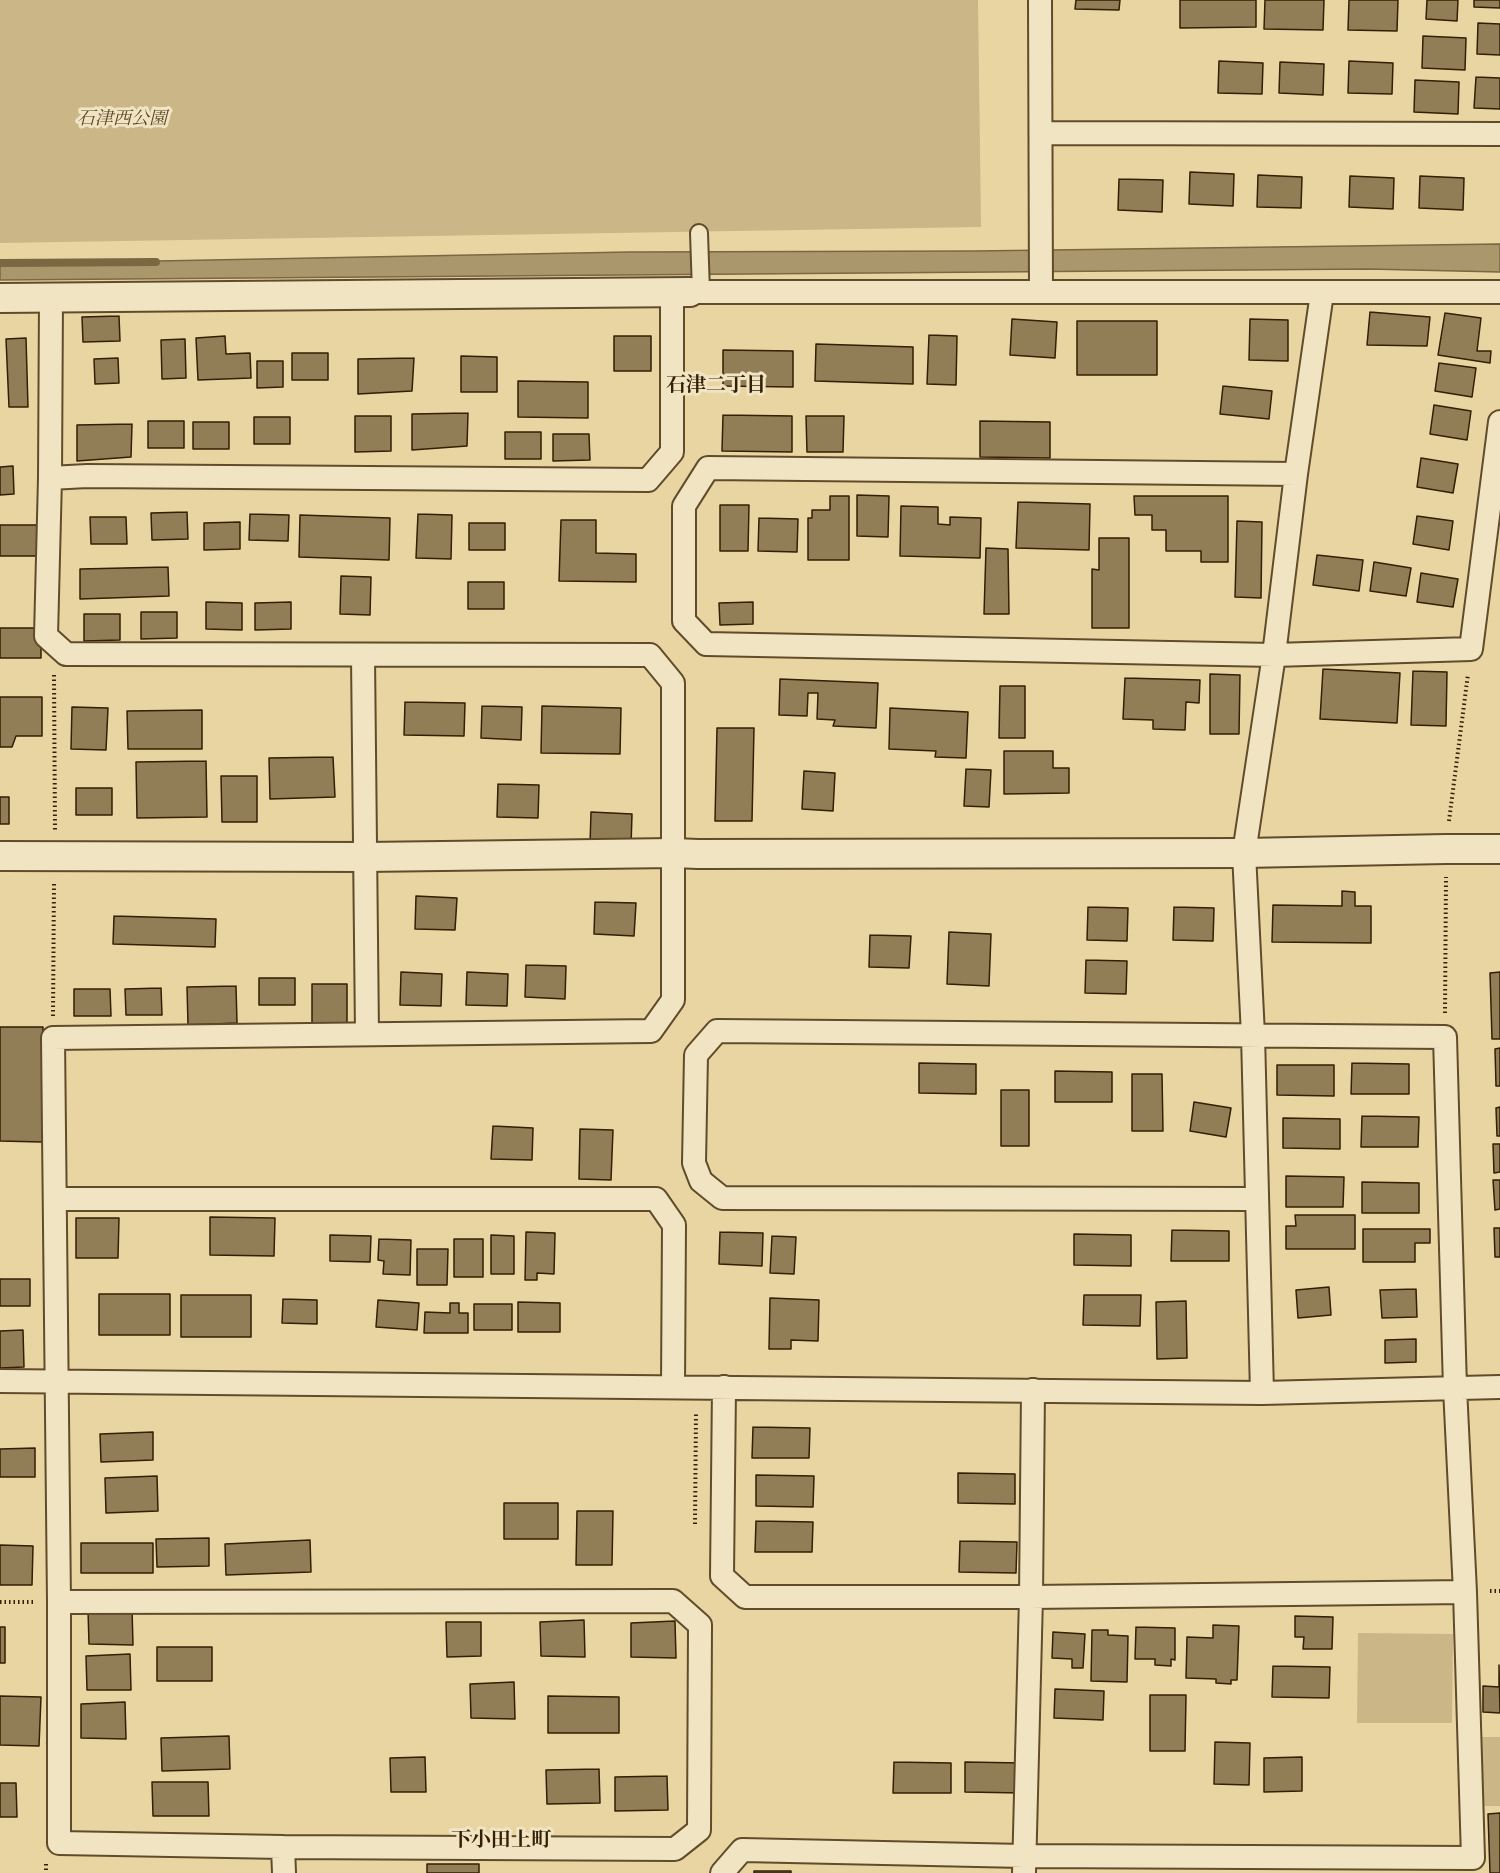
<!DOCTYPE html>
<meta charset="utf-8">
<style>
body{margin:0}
canvas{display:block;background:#e9d5a2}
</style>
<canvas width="1500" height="1873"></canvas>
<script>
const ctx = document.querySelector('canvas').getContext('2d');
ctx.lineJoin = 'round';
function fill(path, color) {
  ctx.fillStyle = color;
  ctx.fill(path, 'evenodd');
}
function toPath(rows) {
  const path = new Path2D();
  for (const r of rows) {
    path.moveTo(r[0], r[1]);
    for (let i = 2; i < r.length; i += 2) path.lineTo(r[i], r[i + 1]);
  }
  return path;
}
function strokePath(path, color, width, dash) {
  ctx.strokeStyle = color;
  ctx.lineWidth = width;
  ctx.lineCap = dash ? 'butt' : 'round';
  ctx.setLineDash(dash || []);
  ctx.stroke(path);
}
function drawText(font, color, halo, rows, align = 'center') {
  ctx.font = font + ' "IM FELL DW Pica","Noto Serif JP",serif';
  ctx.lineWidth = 6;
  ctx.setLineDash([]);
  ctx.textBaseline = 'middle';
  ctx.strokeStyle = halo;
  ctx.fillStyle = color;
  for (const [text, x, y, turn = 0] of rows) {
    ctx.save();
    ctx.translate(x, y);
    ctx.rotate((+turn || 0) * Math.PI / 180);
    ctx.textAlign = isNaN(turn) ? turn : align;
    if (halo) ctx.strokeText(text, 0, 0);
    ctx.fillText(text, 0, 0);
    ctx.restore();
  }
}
fill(toPath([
 [0,0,978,0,981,227,0,243],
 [1358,1633,1453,1634,1452,1723,1357,1723],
 [1479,1737,1500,1737,1500,1806,1480,1806]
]), '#cab687');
const water = toPath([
 [1500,244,1500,272,1368,269,0,280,0,264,629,252,975,251,1500,244]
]);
fill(water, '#ab976c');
strokePath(water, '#7b6742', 1.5);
strokePath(toPath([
 [0,263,156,262]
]), '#7b6742', 8);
const building = toPath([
 [1076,0,1120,0,1119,10,1075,9,1076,0],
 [1180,0,1256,0,1256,27,1180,28,1180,0],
 [1265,0,1324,0,1323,30,1264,29,1265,0],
 [1349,0,1398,0,1397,31,1348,30,1349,0],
 [1427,0,1458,0,1457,21,1426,19,1427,0],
 [1474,0,1500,0,1500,8,1474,7,1474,0],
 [1478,23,1500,24,1500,55,1477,54,1478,23],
 [1423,36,1466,38,1465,70,1422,68,1423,36],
 [1219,61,1263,63,1262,94,1218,93,1219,61],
 [1349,61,1393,63,1392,94,1348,93,1349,61],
 [1280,62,1324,64,1323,95,1279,93,1280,62],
 [1476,77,1500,78,1500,109,1474,108,1476,77],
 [1415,80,1459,82,1458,114,1414,112,1415,80],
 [1190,172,1234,174,1233,206,1189,204,1190,172],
 [1258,175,1302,177,1301,208,1257,207,1258,175],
 [1350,176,1394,178,1393,209,1349,207,1350,176],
 [1420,176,1464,178,1463,210,1419,208,1420,176],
 [1119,179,1163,180,1162,212,1118,210,1119,179],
 [1370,312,1430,317,1427,346,1367,345,1370,312],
 [1445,313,1481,318,1477,351,1491,351,1490,363,1438,355,1445,313],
 [119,316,120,341,83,342,82,317,119,316],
 [1012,319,1057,322,1055,358,1010,355,1012,319],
 [1250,319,1288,320,1288,361,1249,360,1250,319],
 [1077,321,1157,321,1157,375,1077,375,1077,321],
 [929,335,957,336,956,385,927,384,929,335],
 [225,336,226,354,250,353,251,378,198,380,196,338,225,336],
 [614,336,651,336,651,371,614,371,614,336],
 [26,338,28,407,9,407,6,339,26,338],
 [185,339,186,378,162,379,161,340,185,339],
 [816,344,913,347,913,384,815,381,816,344],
 [723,350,793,351,793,387,723,386,723,350],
 [292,353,328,353,328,380,292,380,292,353],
 [461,356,497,357,497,392,461,392,461,356],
 [118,358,119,383,95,384,94,359,118,358],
 [414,358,412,391,358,394,358,359,414,358],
 [257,361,283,361,283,387,257,388,257,361],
 [1439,363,1476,368,1472,397,1435,391,1439,363],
 [518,381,588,382,588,418,518,417,518,381],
 [1223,386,1272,391,1269,419,1220,414,1223,386],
 [1434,405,1471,411,1467,440,1430,434,1434,405],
 [468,413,467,446,412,450,412,414,468,413],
 [723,415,792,416,792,452,722,451,723,415],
 [355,416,391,416,391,451,355,452,355,416],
 [806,416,844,416,843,452,807,452,806,416],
 [254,417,290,417,290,444,254,444,254,417],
 [148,421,184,421,184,448,148,448,148,421],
 [980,421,1050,422,1050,458,980,457,980,421],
 [193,422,229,422,229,449,193,449,193,422],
 [132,424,131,457,77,461,77,425,132,424],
 [505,432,541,432,541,459,505,459,505,432],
 [553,434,589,434,590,460,553,461,553,434],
 [1421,458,1458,464,1453,493,1417,487,1421,458],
 [13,466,14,494,0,495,0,467,13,466],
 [857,495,889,496,888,537,857,536,857,495],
 [830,496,849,496,849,560,808,560,808,518,812,518,812,510,830,510,830,496],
 [1134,496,1228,496,1228,562,1201,562,1201,551,1166,551,1166,530,1152,530,1152,515,1135,515,1134,496],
 [1018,502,1090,504,1089,550,1016,548,1018,502],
 [720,505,749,505,748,551,720,551,720,505],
 [901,506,938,507,938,524,950,525,950,517,981,518,980,558,900,556,901,506],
 [187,512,188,539,152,540,151,513,187,512],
 [250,514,289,515,288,541,249,540,250,514],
 [418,514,452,515,451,559,416,558,418,514],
 [300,515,390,518,389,560,299,557,300,515],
 [1417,516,1453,521,1449,550,1413,544,1417,516],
 [90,517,126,517,127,544,91,544,90,517],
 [759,518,798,519,797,552,758,551,759,518],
 [561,520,596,520,596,553,636,554,636,582,559,581,561,520],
 [1237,521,1262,522,1261,598,1235,597,1237,521],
 [240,522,240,549,204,550,204,523,240,522],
 [469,523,505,523,505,550,469,550,469,523],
 [0,525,39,525,39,556,0,556,0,525],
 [1099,538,1129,538,1129,628,1092,628,1092,569,1099,570,1099,538],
 [986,548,1008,549,1009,614,984,614,986,548],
 [1317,555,1363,560,1359,591,1313,585,1317,555],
 [1374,562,1411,568,1406,596,1370,591,1374,562],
 [168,567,169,596,80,599,80,569,168,567],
 [1421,573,1458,579,1453,607,1417,602,1421,573],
 [341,576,371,577,370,615,340,614,341,576],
 [468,582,504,582,504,609,468,609,468,582],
 [206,602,242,603,242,630,206,629,206,602],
 [291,602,291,629,255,630,255,603,291,602],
 [753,602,753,624,720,625,719,603,753,602],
 [141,612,177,612,177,638,141,639,141,612],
 [84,614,120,614,120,640,84,641,84,614],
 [0,628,41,628,41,658,0,658,0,628],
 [1323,669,1400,673,1397,723,1320,719,1323,669],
 [1413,671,1447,672,1446,726,1411,725,1413,671],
 [1210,674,1240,675,1239,734,1210,734,1210,674],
 [1125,678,1200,680,1199,703,1186,702,1185,730,1153,729,1153,720,1123,719,1125,678],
 [780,679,878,683,876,728,833,726,835,720,817,719,818,693,808,693,807,716,779,715,780,679],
 [1000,686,1025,686,1025,738,999,738,1000,686],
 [0,697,42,697,42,736,16,736,12,747,0,747,0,697],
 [405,702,465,703,464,736,404,735,405,702],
 [482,706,522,707,521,740,481,738,482,706],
 [542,706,621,708,620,754,541,753,542,706],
 [72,707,108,708,106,750,71,749,72,707],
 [890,708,968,712,966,758,935,757,936,751,889,749,890,708],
 [202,710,202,749,128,749,127,711,202,710],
 [717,728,754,728,752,821,715,821,717,728],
 [1004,751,1053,751,1053,768,1069,768,1069,793,1004,794,1004,751],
 [333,757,335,797,270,799,269,758,333,757],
 [206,761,207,817,137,818,136,762,206,761],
 [966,769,991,770,989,807,964,806,966,769],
 [804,771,835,773,833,811,802,809,804,771],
 [221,776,257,776,257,822,222,822,221,776],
 [498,784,539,785,538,818,497,817,498,784],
 [76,788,112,788,112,815,76,815,76,788],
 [0,797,9,797,9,824,0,824,0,797],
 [591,812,632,814,631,846,590,845,591,812],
 [1342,891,1355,892,1355,906,1371,906,1371,943,1272,942,1273,905,1342,906,1342,891],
 [416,896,457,898,455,930,415,929,416,896],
 [595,902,636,903,634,936,594,934,595,902],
 [1088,907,1128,908,1127,941,1087,940,1088,907],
 [1174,907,1214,908,1213,941,1173,940,1174,907],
 [114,916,216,919,215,947,113,944,114,916],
 [949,932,991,934,989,986,947,984,949,932],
 [870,935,911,936,909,968,869,967,870,935],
 [1086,960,1127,961,1126,994,1085,993,1086,960],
 [526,965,566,966,565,999,525,997,526,965],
 [401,972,442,974,441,1006,400,1005,401,972],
 [467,972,508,974,507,1006,466,1005,467,972],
 [1500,972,1500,1039,1492,1039,1490,973,1500,972],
 [259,978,295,978,295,1005,259,1005,259,978],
 [312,984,347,984,347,1024,312,1023,312,984],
 [236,986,237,1023,188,1025,187,987,236,986],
 [161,988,162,1015,126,1015,125,989,161,988],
 [74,989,110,989,111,1016,74,1016,74,989],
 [0,1027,43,1027,42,1142,0,1141,0,1027],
 [1500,1048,1500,1086,1496,1086,1495,1049,1500,1048],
 [919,1063,976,1064,976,1094,919,1093,919,1063],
 [1352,1063,1409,1064,1409,1094,1351,1094,1352,1063],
 [1277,1065,1334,1065,1334,1096,1277,1095,1277,1065],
 [1055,1071,1112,1072,1112,1102,1055,1102,1055,1071],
 [1132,1074,1162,1074,1163,1131,1132,1131,1132,1074],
 [1001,1090,1029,1090,1029,1146,1001,1146,1001,1090],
 [1194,1102,1231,1108,1226,1137,1190,1131,1194,1102],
 [1500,1107,1500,1136,1497,1136,1496,1108,1500,1107],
 [1362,1116,1419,1117,1418,1147,1361,1147,1362,1116],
 [1283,1118,1340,1119,1340,1149,1283,1148,1283,1118],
 [493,1126,533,1128,532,1160,491,1159,493,1126],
 [580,1129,613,1130,611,1180,579,1179,580,1129],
 [1493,1144,1500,1144,1500,1172,1494,1173,1493,1144],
 [1286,1176,1344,1177,1343,1207,1286,1207,1286,1176],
 [1493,1180,1500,1180,1500,1209,1495,1210,1493,1180],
 [1362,1182,1419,1183,1419,1213,1362,1213,1362,1182],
 [1295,1215,1355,1215,1355,1249,1286,1249,1286,1226,1296,1226,1295,1215],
 [210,1217,275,1218,274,1256,210,1255,210,1217],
 [76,1218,119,1218,118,1258,76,1258,76,1218],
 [1494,1228,1500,1228,1500,1257,1495,1257,1494,1228],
 [1363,1229,1430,1229,1430,1243,1415,1243,1415,1262,1363,1262,1363,1229],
 [1172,1230,1229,1231,1229,1261,1171,1261,1172,1230],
 [526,1232,555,1233,554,1274,537,1273,537,1280,525,1280,526,1232],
 [720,1232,763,1233,762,1266,719,1264,720,1232],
 [1074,1234,1131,1235,1131,1266,1074,1265,1074,1234],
 [330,1235,371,1236,370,1262,330,1261,330,1235],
 [491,1235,514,1236,514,1274,491,1274,491,1235],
 [772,1236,796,1237,794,1274,770,1273,772,1236],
 [379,1239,411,1240,410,1275,383,1274,384,1261,378,1260,379,1239],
 [454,1239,483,1239,483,1277,454,1277,454,1239],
 [417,1249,448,1249,447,1285,417,1285,417,1249],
 [0,1279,30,1279,30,1306,0,1306,0,1279],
 [1329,1287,1331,1315,1298,1318,1296,1290,1329,1287],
 [1416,1289,1417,1317,1382,1318,1380,1290,1416,1289],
 [99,1294,170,1294,170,1335,99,1335,99,1294],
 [181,1295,251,1295,251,1337,181,1337,181,1295],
 [1084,1295,1141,1295,1140,1326,1083,1325,1084,1295],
 [770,1298,819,1300,818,1341,791,1340,791,1349,769,1349,770,1298],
 [283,1299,317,1300,317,1324,282,1323,283,1299],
 [378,1300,419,1303,417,1330,376,1327,378,1300],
 [1186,1301,1187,1358,1157,1359,1156,1302,1186,1301],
 [518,1302,560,1303,560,1332,518,1332,518,1302],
 [450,1303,459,1303,459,1313,468,1313,468,1333,424,1333,425,1312,450,1313,450,1303],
 [474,1304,512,1304,512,1330,474,1330,474,1304],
 [23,1330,24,1367,0,1368,0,1331,23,1330],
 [1416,1339,1416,1362,1385,1363,1385,1340,1416,1339],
 [753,1427,810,1428,809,1458,752,1458,753,1427],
 [153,1432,153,1460,101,1462,100,1434,153,1432],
 [35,1448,35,1477,0,1477,0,1449,35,1448],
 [958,1473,1015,1474,1015,1504,958,1503,958,1473],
 [756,1475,814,1476,813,1507,756,1506,756,1475],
 [157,1476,158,1511,106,1513,105,1478,157,1476],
 [504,1503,558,1503,558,1539,504,1539,504,1503],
 [577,1511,613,1511,612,1565,576,1565,577,1511],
 [756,1521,813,1522,812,1552,755,1552,756,1521],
 [209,1538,209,1566,157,1567,156,1539,209,1538],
 [310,1540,311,1572,226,1575,225,1544,310,1540],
 [960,1541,1017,1542,1016,1573,959,1572,960,1541],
 [81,1543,153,1543,153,1573,81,1573,81,1543],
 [0,1545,33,1546,32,1585,0,1585,0,1545],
 [132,1608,133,1645,89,1644,88,1610,132,1608],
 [1295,1616,1333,1617,1332,1649,1303,1649,1304,1637,1295,1637,1295,1616],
 [584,1620,585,1657,541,1656,540,1622,584,1620],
 [675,1621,676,1658,631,1657,631,1623,675,1621],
 [446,1622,481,1622,481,1656,447,1657,446,1622],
 [1213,1625,1239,1626,1237,1680,1231,1680,1231,1684,1216,1683,1216,1679,1186,1678,1187,1637,1213,1638,1213,1625],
 [0,1627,5,1627,5,1663,0,1663,0,1627],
 [1136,1627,1175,1628,1175,1660,1171,1659,1171,1666,1155,1665,1155,1659,1135,1659,1136,1627],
 [1092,1630,1108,1630,1108,1635,1128,1636,1127,1682,1091,1681,1092,1630],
 [1053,1632,1085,1634,1083,1668,1072,1668,1072,1659,1052,1658,1053,1632],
 [157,1647,212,1647,212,1681,157,1681,157,1647],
 [130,1654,131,1690,87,1690,86,1656,130,1654],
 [1499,1665,1500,1713,1483,1712,1483,1686,1499,1687,1499,1665],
 [1273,1666,1330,1667,1329,1698,1272,1697,1273,1666],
 [514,1682,515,1719,471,1718,470,1684,514,1682],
 [1055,1689,1104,1691,1103,1720,1054,1718,1055,1689],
 [1150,1695,1186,1695,1185,1751,1150,1751,1150,1695],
 [0,1696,41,1697,39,1746,0,1745,0,1696],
 [548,1696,619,1697,619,1733,548,1733,548,1696],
 [125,1702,126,1739,81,1738,81,1704,125,1702],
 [229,1736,230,1769,162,1771,161,1738,229,1736],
 [1215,1742,1250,1743,1249,1785,1214,1784,1215,1742],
 [425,1757,426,1792,391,1792,390,1758,425,1757],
 [1302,1757,1302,1791,1264,1792,1264,1758,1302,1757],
 [894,1762,951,1763,951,1793,893,1793,894,1762],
 [965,1762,1022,1763,1022,1793,965,1792,965,1762],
 [599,1769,600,1803,547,1804,546,1770,599,1769],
 [667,1776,668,1810,615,1811,615,1777,667,1776],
 [152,1782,208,1782,209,1816,153,1816,152,1782],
 [0,1783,16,1783,17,1817,0,1817,0,1783],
 [1500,1813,1500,1873,1490,1873,1488,1814,1500,1813],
 [427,1864,479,1864,479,1873,427,1873,427,1864],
 [754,1871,791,1871,791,1873,754,1873,754,1871]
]);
fill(building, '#927e56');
strokePath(building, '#331f03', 1.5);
const pedestrian = toPath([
 [699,233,701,292]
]);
const minor = toPath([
 [1040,0,1041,292],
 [1041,133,1500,134],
 [690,292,1500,292],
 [1296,474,708,468,684,506,684,621,706,644,1274,655,1471,649,1500,422],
 [50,478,51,298],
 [363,656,367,1034],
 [55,1199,656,1199,674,1225,673,1387],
 [0,1381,1262,1393,1500,1387],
 [724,1387,722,1576,745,1597,1031,1597,1465,1592],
 [1262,1393,1253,1035,1244,853,1274,655,1296,474,1322,293],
 [59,1602,673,1601,700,1625,699,1830,675,1849,283,1847,59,1843,59,1602,53,1038,651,1031,673,1000,673,683,650,655,66,654,46,636,50,478,87,476,648,480,672,452,672,293],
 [283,1847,284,1873],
 [722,1873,742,1850,1024,1856,1473,1858,1465,1592,1455,1388,1445,1037,717,1031,696,1055,694,1163,701,1181,722,1198,1257,1199],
 [1024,1873,1031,1597,1033,1390]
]);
const tertiary = toPath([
 [0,298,690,292],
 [0,856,365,857,673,853,698,854,1244,853,1446,849,1500,849]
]);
strokePath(pedestrian, '#604c2b', 20);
strokePath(minor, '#604c2b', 26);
strokePath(tertiary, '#604c2b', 32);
strokePath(toPath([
 [54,675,55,830],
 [1449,821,1468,674],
 [1445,1013,1446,877],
 [53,1016,54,882],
 [695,1524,696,1412],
 [1490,1591,1500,1591],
 [0,1602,34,1602],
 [46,1864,46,1873]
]), '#331f03', 4, [1.5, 3]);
strokePath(pedestrian, '#f1e4c3', 16);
strokePath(minor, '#f1e4c3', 22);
strokePath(tertiary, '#f1e4c3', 28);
drawText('italic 18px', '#594524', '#f1e4c3', [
 ["石津西公園",122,120]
]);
drawText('bold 20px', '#331f03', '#f1e4c3', [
 ["石津二丁目",716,387],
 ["下小田上町",501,1842]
]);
</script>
